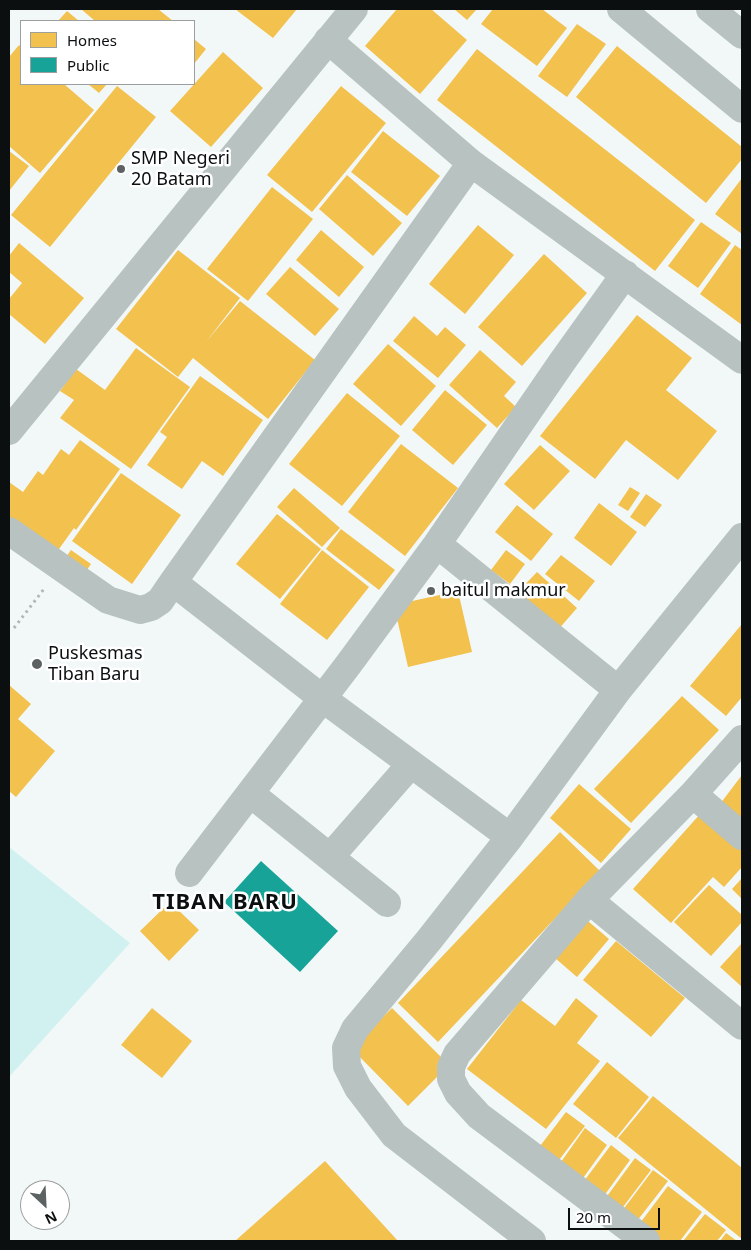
<!DOCTYPE html>
<style>
body{margin:0}
#map{position:relative;width:751px;height:1250px;overflow:hidden;background:#f2f8f8;font-family:"Noto Sans",sans-serif}
canvas{display:block}
.frame{position:absolute;inset:0;border:10px solid #0b0f0f;pointer-events:none}
.legend{position:absolute;left:20px;top:20px;width:175px;height:65px;box-sizing:border-box;background:#fff;border:1px solid #9d9f9f;margin:0;padding:6px 9px;list-style:none;font-size:15px;color:#0b0f0f}
.legend li{display:flex;align-items:center;gap:10px;height:25px}
.legend b{width:25px;border:1px solid #9d9f9f}
.north{position:absolute;left:20px;top:1180px;width:50px;height:50px;box-sizing:border-box;background:#fff;border:1px solid #9d9f9f;border-radius:50%;rotate:155deg;font-size:14px;font-weight:700;line-height:20px;text-align:center;color:#0b0f0f}
.north::after{content:'';display:block;margin:auto;width:18px;height:22px;background:#5c6161;clip-path:polygon(50% 0,100% 100%,50% 72%,0 100%)}
.scale{position:absolute;left:568px;top:1208px;width:92px;height:22px;box-sizing:border-box;border:2px solid #0b0f0f;border-top:0;padding-left:6px;font-size:15px;line-height:18px;white-space:nowrap;color:#0b0f0f;-webkit-text-stroke:4px #fff;paint-order:stroke}
</style>
<div id="map">
<canvas width="751" height="1250"></canvas>
<div class="frame"></div>
<ul class="legend">
<li><b style="height:14px;background:#f2c14e"></b>Homes</li>
<li><b style="height:14px;background:#17a398"></b>Public</li>
</ul>
<div class="north">N</div>
<div class="scale">20 m</div>
</div>
<script>
const ctx = document.querySelector('canvas').getContext('2d');
ctx.lineJoin = 'round';
function fill(path, color) {
  ctx.fillStyle = color;
  ctx.fill(path, 'evenodd');
}
function toPath(rows) {
  const path = new Path2D();
  for (const r of rows) {
    path.moveTo(r[0], r[1]);
    for (let i = 2; i < r.length; i += 2) path.lineTo(r[i], r[i + 1]);
  }
  return path;
}
function strokePath(path, color, width, dash) {
  ctx.strokeStyle = color;
  ctx.lineWidth = width;
  ctx.lineCap = dash ? 'butt' : 'round';
  ctx.setLineDash(dash || []);
  ctx.stroke(path);
}
function drawText(font, color, halo, rows, align = 'center') {
  ctx.font = font + ' "Noto Sans",sans-serif';
  ctx.lineWidth = 5;
  ctx.setLineDash([]);
  ctx.textBaseline = 'middle';
  ctx.strokeStyle = halo;
  ctx.fillStyle = color;
  for (const [text, x, y, turn = 0] of rows) {
    ctx.save();
    ctx.translate(x, y);
    ctx.rotate((+turn || 0) * Math.PI / 180);
    ctx.textAlign = isNaN(turn) ? turn : align;
    if (halo) ctx.strokeText(text, 0, 0);
    ctx.fillText(text, 0, 0);
    ctx.restore();
  }
}
fill(toPath([
 [9,847,130,943,9,1077]
]), '#d0f1f0');
fill(toPath([
 [81,9,158,9,173,21,95,21],
 [235,9,297,9,273,38],
 [397,9,431,9,467,40,420,94,365,46],
 [454,9,477,9,467,20],
 [493,9,542,9,567,28,537,66,481,24],
 [67,11,79,21,58,21],
 [577,24,606,44,567,97,538,76],
 [194,39,206,49,194,64],
 [19,45,21,47,21,84,64,84,94,110,40,173,9,146,9,57],
 [617,46,742,147,742,159,706,203,576,97],
 [477,49,695,220,655,271,437,100],
 [223,52,263,88,211,147,170,111],
 [88,84,107,84,99,93],
 [117,86,156,117,50,247,11,215],
 [341,86,386,123,312,212,267,175],
 [383,131,440,176,407,216,351,172],
 [9,151,29,166,9,191],
 [347,175,402,223,373,256,319,209],
 [742,178,742,234,715,214],
 [272,187,313,219,248,301,207,269],
 [701,222,731,243,698,288,668,266],
 [478,225,514,255,465,314,429,284],
 [321,230,364,267,339,297,296,260],
 [19,243,84,298,45,344,9,314,9,299,22,283,9,272,9,256],
 [735,245,742,250,742,325,700,294],
 [178,250,240,298,206,342,240,301,315,360,268,419,193,358,178,377,116,329],
 [544,254,587,293,522,366,478,327],
 [290,267,339,309,315,336,266,294],
 [637,315,692,358,666,390,717,431,678,480,626,440,595,479,540,436],
 [414,316,437,336,445,327,466,345,438,378,393,341],
 [388,344,436,386,401,426,353,384],
 [136,348,190,387,131,469,60,418,74,400,60,391,76,369,105,390],
 [480,350,516,382,504,396,516,407,497,428,449,385],
 [200,376,263,420,223,476,202,461,182,489,147,465,167,437,160,432],
 [445,390,487,425,453,465,412,430],
 [347,393,400,436,342,506,289,464],
 [80,440,120,469,76,530,74,528,54,556,9,524,9,482,23,492,38,471,43,475,61,449,69,455],
 [401,444,458,488,405,556,348,512],
 [540,445,570,471,534,510,504,484],
 [121,473,181,515,132,584,72,541],
 [630,487,640,493,628,511,618,505],
 [294,488,340,528,322,547,277,507],
 [646,494,662,505,645,527,630,517],
 [599,503,637,532,611,566,574,538],
 [517,505,553,534,531,561,495,532],
 [277,514,321,549,280,599,236,564],
 [341,529,395,570,379,590,326,549],
 [71,550,91,564,82,577,62,563],
 [322,550,369,587,327,640,280,604],
 [506,550,525,564,510,584,491,570],
 [561,555,595,581,579,601,545,574],
 [537,572,577,608,557,631,515,595],
 [458,591,472,652,408,667,394,605],
 [742,624,742,697,726,716,690,686],
 [9,685,31,704,18,719,55,751,16,797,9,791],
 [682,696,719,730,631,823,594,789],
 [742,775,742,821,720,804],
 [579,784,631,829,601,863,550,818],
 [701,813,742,851,742,867,724,887,713,877,671,923,633,889],
 [560,832,600,871,438,1042,398,1003],
 [742,878,742,899,732,889],
 [709,885,742,915,742,922,711,956,674,922],
 [170,902,199,930,169,961,140,931],
 [588,921,609,939,577,977,555,958],
 [616,941,685,998,651,1037,583,980],
 [742,943,742,987,720,967],
 [576,998,598,1016,577,1043,600,1061,546,1129,467,1069,521,1000,555,1026],
 [152,1008,192,1041,162,1078,121,1045],
 [392,1008,449,1065,408,1106,351,1048],
 [607,1062,649,1097,616,1138,573,1104],
 [653,1096,742,1168,742,1239,618,1138],
 [566,1112,585,1126,553,1168,534,1154],
 [585,1128,607,1145,578,1185,556,1169],
 [611,1145,630,1160,601,1200,581,1185],
 [635,1158,651,1170,617,1215,602,1203],
 [325,1161,398,1241,235,1241],
 [653,1170,668,1181,637,1221,622,1211],
 [668,1186,702,1212,680,1241,647,1241,634,1231],
 [705,1214,726,1230,717,1241,683,1241],
 [726,1233,737,1241,720,1241]
]), '#f2c14e');
fill(toPath([
 [261,861,338,931,300,972,224,902]
]), '#17a398');
strokePath(toPath([
 [14,628,44,589]
]), '#b0b7b7', 3, [2.5, 4]);
strokePath(toPath([
 [621,9,742,109],
 [710,9,742,35],
 [328,40,471,163,742,360],
 [9,431,354,9],
 [9,531,108,600,140,610,151,607,160,601,173,582,471,163],
 [437,544,618,690],
 [173,582,322,698,510,837],
 [251,794,387,903],
 [693,794,742,836],
 [330,857,411,764],
 [189,873,348,665,437,544,562,362,625,274],
 [589,900,742,1026],
 [532,1241,394,1135,358,1088,347,1066,346,1048,355,1029,429,940,510,837,618,690,742,537],
 [646,1241,479,1116,458,1093,451,1079,451,1067,457,1054,589,900,693,794,742,739]
]), '#b8c2c1', 28);
for (const [x, y, r, color] of [
 [121,169,5,"#5c6161"],
 [431,591,5,"#5c6161"],
 [37,664,6,"#5c6161"]
]) {
  const dot = new Path2D();
  dot.arc(x, y, r, 0, 2 * Math.PI);
  ctx.fillStyle = color;
  ctx.fill(dot);
  strokePath(dot, '#fff', 2);
}
drawText('18px', '#0b0f0f', '#fff', [
 ["SMP Negeri",131,159],
 ["20 Batam",131,180],
 ["baitul makmur",441,591],
 ["Puskesmas",48,654],
 ["Tiban Baru",48,675]
], 'left');
ctx.letterSpacing = '1px';
drawText('bold 22px', '#0b0f0f', '#fff', [
 ["TIBAN BARU",225,903]
]);
ctx.letterSpacing = '0px';
</script>
